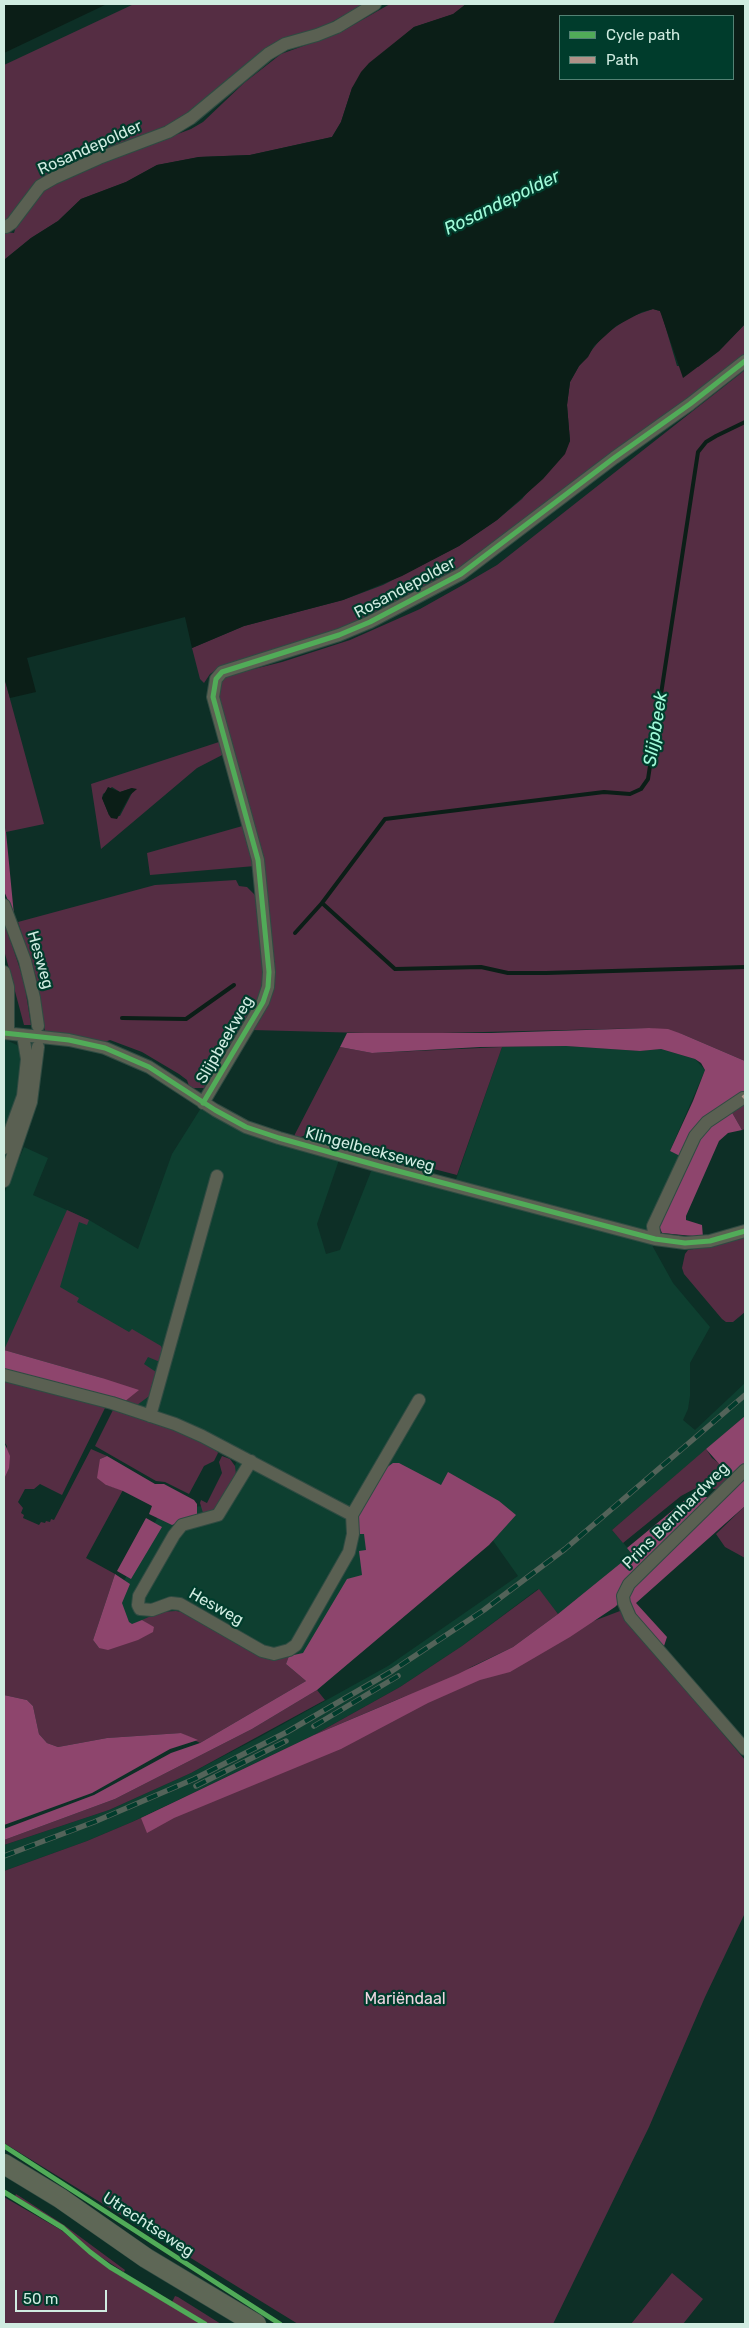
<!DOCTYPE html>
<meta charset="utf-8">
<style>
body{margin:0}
#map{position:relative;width:749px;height:2328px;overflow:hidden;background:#0d2f26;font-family:Rubik,sans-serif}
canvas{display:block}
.frame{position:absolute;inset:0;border:5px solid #d0ece1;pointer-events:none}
.legend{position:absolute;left:559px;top:15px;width:175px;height:65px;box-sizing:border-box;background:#003c2c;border:1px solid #538274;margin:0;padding:6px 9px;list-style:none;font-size:15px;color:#d0ece1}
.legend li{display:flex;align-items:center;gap:10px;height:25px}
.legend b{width:25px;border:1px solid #538274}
.scale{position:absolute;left:15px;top:2290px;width:92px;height:22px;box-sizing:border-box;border:2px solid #d0ece1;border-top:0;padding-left:6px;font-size:15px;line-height:18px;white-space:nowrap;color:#d0ece1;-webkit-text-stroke:4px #003c2c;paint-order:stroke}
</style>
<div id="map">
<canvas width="749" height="2328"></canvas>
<div class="frame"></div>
<ul class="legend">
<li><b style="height:6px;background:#51ab58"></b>Cycle path</li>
<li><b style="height:6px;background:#af9288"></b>Path</li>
</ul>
<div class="scale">50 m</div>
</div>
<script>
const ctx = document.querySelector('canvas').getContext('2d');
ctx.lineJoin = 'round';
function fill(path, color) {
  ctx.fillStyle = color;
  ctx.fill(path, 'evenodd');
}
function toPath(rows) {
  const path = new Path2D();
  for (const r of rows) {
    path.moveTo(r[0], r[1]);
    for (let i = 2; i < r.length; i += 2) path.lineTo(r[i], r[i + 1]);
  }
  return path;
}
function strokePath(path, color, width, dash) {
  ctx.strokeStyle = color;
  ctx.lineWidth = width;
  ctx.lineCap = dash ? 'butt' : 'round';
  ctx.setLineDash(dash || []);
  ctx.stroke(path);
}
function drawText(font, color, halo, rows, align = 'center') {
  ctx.font = font + ' Rubik,sans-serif';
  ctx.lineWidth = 4.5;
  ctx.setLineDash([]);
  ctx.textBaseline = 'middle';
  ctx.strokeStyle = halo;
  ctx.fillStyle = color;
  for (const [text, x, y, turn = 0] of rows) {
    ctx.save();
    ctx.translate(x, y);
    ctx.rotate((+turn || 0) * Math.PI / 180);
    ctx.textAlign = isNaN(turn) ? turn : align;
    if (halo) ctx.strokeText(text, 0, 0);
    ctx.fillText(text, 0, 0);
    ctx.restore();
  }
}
fill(toPath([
 [4,1039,17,1045,22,1055,19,1094,4,1140],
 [566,1046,640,1051,661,1049,695,1059,705,1070,670,1151,682,1157,648,1226,653,1247,673,1283,710,1327,690,1363,690,1396,688,1409,683,1420,695,1430,745,1383,745,1416,612,1530,633,1554,558,1614,538,1589,462,1646,400,1687,314,1735,132,1822,87,1841,4,1871,4,1845,109,1810,191,1773,258,1738,388,1666,518,1576,489,1535,375,1574,284,1678,139,1632,107,1613,161,1511,210,1505,233,1471,240,1452,4,1369,4,1194,24,1147,48,1158,33,1195,89,1220,138,1249,172,1154,201,1108,239,1130,267,1141,339,1160,317,1224,326,1254,340,1250,372,1169,452,1191,502,1047]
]), '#0e3f30');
fill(toPath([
 [134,4,365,4,319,29,279,41,184,119,45,179,4,226,4,65],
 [390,4,466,4,454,14,414,27,382,54,352,88,341,122,332,137,250,155,199,157,157,165,126,182,81,199,58,221,31,238,4,260,4,232,14,233,17,223,42,190,86,169,191,129,203,122,244,83,281,54,339,33],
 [653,309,660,311,662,315,677,366,698,367,719,351,745,324,745,358,450,575,340,630,220,667,210,674,204,683,200,679,192,648,244,626,343,600,383,585,459,546,497,520,522,499,570,441,567,405,570,382,579,366,604,335,630,317],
 [745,370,745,1061,682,1034,649,1028,402,1034,252,1030,267,1005,264,871,214,685,222,677,282,662,350,640,420,609,461,586,497,565],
 [4,677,44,824,6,832,4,823],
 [222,741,226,753,197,768,101,849,91,784],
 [112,787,120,792,132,788,132,793,120,816,109,815,102,798,103,794],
 [246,825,255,866,150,875,147,853],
 [236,880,239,886,247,887,256,896,265,972,263,986,257,1001,204,1088,193,1088,189,1086,187,1080,179,1074,142,1052,110,1040,105,1042,45,1032,36,977,18,922,155,885],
 [4,921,24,981,31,1025,24,1025,4,950],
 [340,1047,372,1053,502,1047,457,1175,430,1168,417,1170,369,1157,366,1152,305,1135,299,1138,294,1136],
 [745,1099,745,1129,742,1130,730,1109],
 [67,1210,89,1220,87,1225,79,1222,60,1287,79,1298,77,1302,129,1332,132,1329,161,1346,163,1351,160,1362,148,1357,144,1364,156,1372,157,1377,152,1394,137,1405,124,1402,102,1378,4,1350],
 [745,1236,745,1312,733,1322,726,1322,722,1319,684,1274,682,1268,685,1254,688,1250,723,1244],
 [4,1380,103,1406,105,1408,62,1495,40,1484,34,1489,25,1489,18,1502,23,1508,21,1513,24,1515,23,1518,39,1525,41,1522,45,1523,46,1521,50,1522,51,1519,54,1520,91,1449,107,1456,100,1459,106,1485,123,1490,86,1558,115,1574,93,1640,99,1648,154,1628,142,1620,160,1612,176,1611,192,1614,260,1653,289,1656,286,1664,306,1681,200,1743,181,1733,107,1738,58,1747,47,1743,39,1734,33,1706,27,1700,4,1695,4,1479,7,1446,4,1442],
 [113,1410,179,1432,217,1450,218,1453,214,1461,204,1466,189,1494,165,1482,156,1481,95,1446],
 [706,1449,712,1458,734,1475,719,1489,694,1489,681,1496,623,1543,612,1530],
 [222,1456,230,1459,235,1466,236,1475,217,1509,203,1513,200,1503,201,1500,207,1503,222,1473,219,1462],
 [745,1506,745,1558,725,1547,716,1534],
 [539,1589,558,1614,513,1647,467,1669,620,1611,745,1760,745,1913,705,1997,649,2127,553,2324,298,2324,4,2143,4,1871,87,1841,132,1822,408,1695,314,1735,400,1687,462,1646],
 [317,1690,325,1700,191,1773,109,1810,4,1845,4,1840,115,1799,252,1729],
 [16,2194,64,2225,125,2270,124,2272,90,2250,64,2226,15,2196],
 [4,2197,61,2230,109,2269,201,2324,4,2324],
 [672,2273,703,2299,683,2324,631,2324],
 [175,2296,178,2297,221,2324,209,2324,172,2302]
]), '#552d43');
fill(toPath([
 [4,823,6,832,14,915,4,891],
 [649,1028,668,1029,682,1034,745,1061,745,1094,725,1106,682,1157,670,1151,693,1101,705,1070,701,1063,695,1059,661,1049,640,1051,566,1046,480,1047,372,1053,340,1047,347,1033,491,1033],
 [730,1109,742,1130,728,1133,719,1141,686,1216,686,1220,702,1225,703,1237,662,1233,659,1226,698,1137],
 [4,1350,102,1378,139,1390,124,1402,4,1370],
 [745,1416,745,1464,734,1475,721,1466,706,1449],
 [4,1442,10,1456,9,1468,4,1479],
 [107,1456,155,1484,164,1484,194,1500,197,1504,197,1515,172,1525,149,1514,152,1506,123,1491,106,1485,97,1478,100,1459],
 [393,1463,399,1463,441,1485,448,1472,499,1501,516,1515,489,1545,317,1690,252,1729,115,1799,4,1840,4,1829,94,1795,171,1753,200,1743,306,1681,286,1664,289,1656,303,1653,347,1579,362,1575,359,1551,366,1550,364,1534,357,1534,357,1517,386,1468],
 [745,1475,745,1506,636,1603,667,1637,663,1649,634,1616,629,1598,633,1586],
 [696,1495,711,1498,617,1596,618,1604,615,1607,570,1637,510,1672,480,1680,428,1703,341,1749,174,1818,147,1833,141,1818,314,1735,458,1674,513,1647,558,1614,632,1554,627,1548,684,1501],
 [146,1518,162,1527,131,1579,117,1571],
 [115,1574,130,1584,122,1603,129,1622,132,1624,142,1620,154,1627,153,1632,138,1640,108,1650,99,1648,93,1640],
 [4,1695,27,1700,33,1706,39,1734,47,1743,58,1747,107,1738,181,1733,198,1740,170,1749,92,1793,4,1825]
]), '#8e456d');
fill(toPath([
 [4,4,107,4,4,53],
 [466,4,745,4,745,324,719,351,683,378,660,311,653,309,642,312,616,326,594,346,588,357,579,366,570,382,567,405,570,441,565,454,543,479,497,520,459,546,402,576,343,600,244,626,192,648,185,617,27,658,36,692,10,698,4,677,4,260,31,238,58,221,81,199,126,182,157,165,199,157,250,155,332,137,341,122,352,88,361,72,369,63,414,27,453,14],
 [560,16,733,16,733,79,560,79],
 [108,787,120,792,132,788,137,789,130,795,117,819,111,818,109,815,102,798]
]), '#0b1e17');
strokePath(toPath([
 [322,903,385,819,604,792,630,794,641,789,648,779,698,452,706,442,716,436,745,422],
 [295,933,322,903,395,969,481,967,508,973,546,973,745,967],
 [122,1018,186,1019,234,985]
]), '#0b1e17', 4);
const minor = toPath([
 [6,227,12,223,40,186,54,178,99,158,168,132,191,118,268,54,285,44,317,35,337,27,375,4],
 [4,905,25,961,34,998,38,1026],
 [4,972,8,987,8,1033],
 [4,1033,69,1040,105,1048,149,1067,215,1110,246,1127,279,1138,379,1166,655,1239,685,1243,710,1241,745,1231],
 [203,1103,263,1002,268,987,269,972,258,860,213,697,216,679,222,672,339,635,370,622,461,574,614,458,690,404,745,361],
 [4,1148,23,1096,27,1059,23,1035],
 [4,1181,31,1102,38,1047],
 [655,1239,653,1226,695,1136,707,1122,743,1098],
 [4,1375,112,1403,175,1424,202,1436,352,1515],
 [150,1416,217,1176],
 [251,1461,218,1515,182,1525,174,1535,139,1596,138,1605,140,1609,152,1610,171,1603,180,1604,262,1651,274,1654,289,1650,296,1645,349,1552,353,1534,352,1515,419,1400],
 [745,1470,629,1584,623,1596,624,1603,630,1617,745,1749]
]);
const primary = toPath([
 [4,2164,60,2198,146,2258,256,2324]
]);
strokePath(minor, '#2f4b42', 14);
strokePath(primary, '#2f4b42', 21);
strokePath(minor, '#5a6052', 12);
strokePath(primary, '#5e6756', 20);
const rail = toPath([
 [314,1726,398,1676],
 [196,1786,286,1741],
 [4,1856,94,1822,194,1779,287,1732,392,1671,484,1610,565,1549,745,1395]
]);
strokePath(rail, '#536359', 5.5);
strokePath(rail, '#003c2c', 4, [11]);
strokePath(toPath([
 [743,1098,745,1096]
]), '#af9288', 4, [8, 4]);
strokePath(toPath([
 [4,1033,69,1040,105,1048,149,1067,215,1110,246,1127,279,1138,379,1166,655,1239,685,1243,710,1241,745,1231],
 [203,1103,263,1002,268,987,269,972,258,860,213,697,216,679,222,672,339,635,370,622,461,574,614,458,690,404,745,361],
 [4,2146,280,2324],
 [4,2192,63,2228,90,2252,110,2267,205,2324]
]), '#51ab58', 5);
drawText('16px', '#d0ece1', '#003c2c', [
 ["Rosandepolder",90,148,-24],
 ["Rosandepolder",405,588,-28],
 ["Hesweg",40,960,74],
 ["Slijpbeekweg",225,1040,-60],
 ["Klingelbeekseweg",370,1150,15],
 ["Prins Bernhardweg",676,1516,-45],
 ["Hesweg",216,1607,29],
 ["Utrechtseweg",148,2225,33]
]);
drawText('16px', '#efd5e1', '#003c2c', [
 ["Mariëndaal",405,1999]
]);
drawText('italic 18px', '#a0fad9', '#003c2c', [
 ["Rosandepolder",502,203,-26],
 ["Slijpbeek",656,729,-81]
]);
</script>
